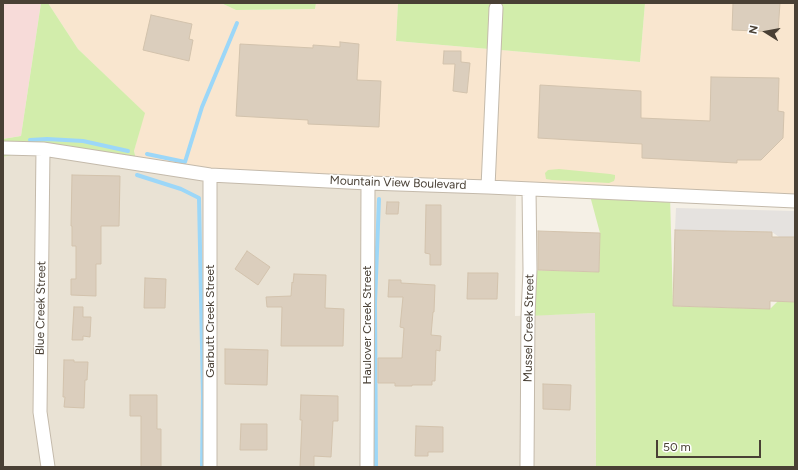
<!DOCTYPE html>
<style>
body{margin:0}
#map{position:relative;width:798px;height:470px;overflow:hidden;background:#f5f0e6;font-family:Figtree,sans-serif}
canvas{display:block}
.frame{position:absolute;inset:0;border:4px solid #494035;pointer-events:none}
.north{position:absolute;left:746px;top:12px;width:40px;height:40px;-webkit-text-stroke:3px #fff;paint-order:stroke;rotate:281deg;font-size:11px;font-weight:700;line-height:16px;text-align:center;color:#494035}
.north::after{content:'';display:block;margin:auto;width:14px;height:18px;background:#494035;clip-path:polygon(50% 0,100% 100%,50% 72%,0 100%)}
.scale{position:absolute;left:656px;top:440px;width:105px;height:18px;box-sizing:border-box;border:2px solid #494035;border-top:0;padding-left:5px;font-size:12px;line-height:14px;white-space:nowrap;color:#494035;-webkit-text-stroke:3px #fff;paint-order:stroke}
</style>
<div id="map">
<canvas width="798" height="470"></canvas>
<div class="frame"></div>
<div class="north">N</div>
<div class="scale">50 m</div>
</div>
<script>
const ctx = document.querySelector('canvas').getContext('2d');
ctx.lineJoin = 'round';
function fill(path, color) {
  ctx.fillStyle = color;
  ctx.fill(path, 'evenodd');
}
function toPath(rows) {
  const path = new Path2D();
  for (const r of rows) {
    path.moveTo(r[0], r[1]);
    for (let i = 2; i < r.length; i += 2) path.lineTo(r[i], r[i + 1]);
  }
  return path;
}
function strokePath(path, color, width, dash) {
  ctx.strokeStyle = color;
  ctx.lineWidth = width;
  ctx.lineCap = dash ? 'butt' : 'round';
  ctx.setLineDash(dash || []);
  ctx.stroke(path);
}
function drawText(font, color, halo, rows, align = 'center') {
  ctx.font = font + ' Figtree,sans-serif';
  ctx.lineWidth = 3;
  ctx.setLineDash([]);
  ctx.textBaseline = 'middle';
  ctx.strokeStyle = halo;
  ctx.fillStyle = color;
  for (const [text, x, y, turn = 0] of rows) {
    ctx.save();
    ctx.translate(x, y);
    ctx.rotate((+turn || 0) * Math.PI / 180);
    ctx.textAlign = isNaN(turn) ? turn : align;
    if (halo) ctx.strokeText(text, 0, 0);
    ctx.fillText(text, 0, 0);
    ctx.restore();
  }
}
fill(toPath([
 [43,149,516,188,515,316,595,313,596,467,3,467,3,157]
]), '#e9e2d4');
fill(toPath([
 [48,3,221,3,236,10,315,9,316,3,398,3,396,41,640,62,645,3,795,3,795,201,210,175,137,163,134,151,144,113,78,49]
]), '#f9e6cf');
fill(toPath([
 [3,3,41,3,21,136,3,139]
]), '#f7dbd9');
fill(toPath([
 [41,3,48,3,78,49,145,113,134,151,137,163,43,149,3,157,3,139,21,136],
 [221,3,316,3,315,9,236,10],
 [398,3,645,3,640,62,396,41],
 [559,169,610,174,615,175,615,178,614,181,609,183,552,180,546,179,545,173,548,170],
 [589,192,670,195,673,306,770,309,778,301,795,302,795,467,596,467,595,313,528,316,530,270,599,272,600,233]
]), '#d2edab');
fill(toPath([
 [676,208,795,211,795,237,779,237,772,232,675,230]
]), '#e5e2df');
strokePath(toPath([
 [30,140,47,139,83,141,128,151],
 [147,154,185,162,202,107,237,23],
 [137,175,181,189,199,198,203,396,202,467],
 [376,467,375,303,379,199]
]), '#9cd7f8', 4);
const building = toPath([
 [733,3,780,3,778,32,732,30,733,3],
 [151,15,192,24,189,39,193,40,189,61,143,50,151,15],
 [340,42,359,44,357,80,381,81,379,127,308,124,308,120,236,116,240,44,313,48,313,45,340,47,340,42],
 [444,51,461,51,461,62,470,63,467,93,453,91,455,64,443,64,444,51],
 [711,77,779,78,778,111,784,112,783,138,761,160,737,160,737,163,642,158,642,144,538,138,540,85,641,91,641,118,710,121,711,77],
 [72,175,120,176,119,226,101,226,101,264,96,264,96,296,71,295,71,279,76,279,76,246,72,246,72,226,71,226,72,175],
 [387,202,399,202,398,214,386,214,387,202],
 [426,205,441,205,441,265,430,265,430,254,425,253,426,205],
 [675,230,772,232,772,237,795,237,795,302,770,301,770,309,673,306,675,230],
 [538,231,600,233,599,272,538,270,538,231],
 [247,251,270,267,258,285,235,269,247,251],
 [468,273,498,273,497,299,467,299,468,273],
 [294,274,326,275,325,308,344,309,343,346,281,346,282,307,267,307,266,297,291,296,292,282,293,283,294,274],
 [145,278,166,279,165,308,144,308,145,278],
 [389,280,401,280,401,283,435,285,434,312,433,312,431,335,441,336,440,351,436,350,435,381,432,381,432,385,412,385,412,386,395,386,395,383,378,383,378,358,402,358,404,328,400,327,403,297,388,297,389,280],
 [74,307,83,307,83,317,91,317,90,337,83,336,83,340,72,340,74,307],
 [225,349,268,350,267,385,225,384,225,349],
 [64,360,74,360,74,362,88,362,87,380,85,380,84,408,64,407,65,397,63,397,64,360],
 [543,384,571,385,570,410,543,409,543,384],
 [130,395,157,395,157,429,161,429,161,467,141,467,141,416,130,416,130,395],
 [301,395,338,396,338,421,333,421,331,457,314,456,314,467,300,467,302,420,300,420,301,395],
 [241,424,267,424,267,450,240,450,241,424],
 [416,426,443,427,443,452,428,452,428,456,415,456,416,426]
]);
fill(building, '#dbcebd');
strokePath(building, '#d3c3ad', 1);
const minor = toPath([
 [3,148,43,149,210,175,368,183,488,187,795,201],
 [43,149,40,412,48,467],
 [488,187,496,8],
 [210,467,210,175],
 [367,467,368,183],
 [527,467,528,316,530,270,529,189]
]);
strokePath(minor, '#c4baab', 15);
strokePath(minor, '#fff', 13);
drawText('12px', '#494035', '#fff', [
 ["Mountain View Boulevard",398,183,2],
 ["Blue Creek Street",41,308,-89],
 ["Garbutt Creek Street",210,321,-90],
 ["Haulover Creek Street",367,325,-90],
 ["Mussel Creek Street",529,328,-89]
]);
</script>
